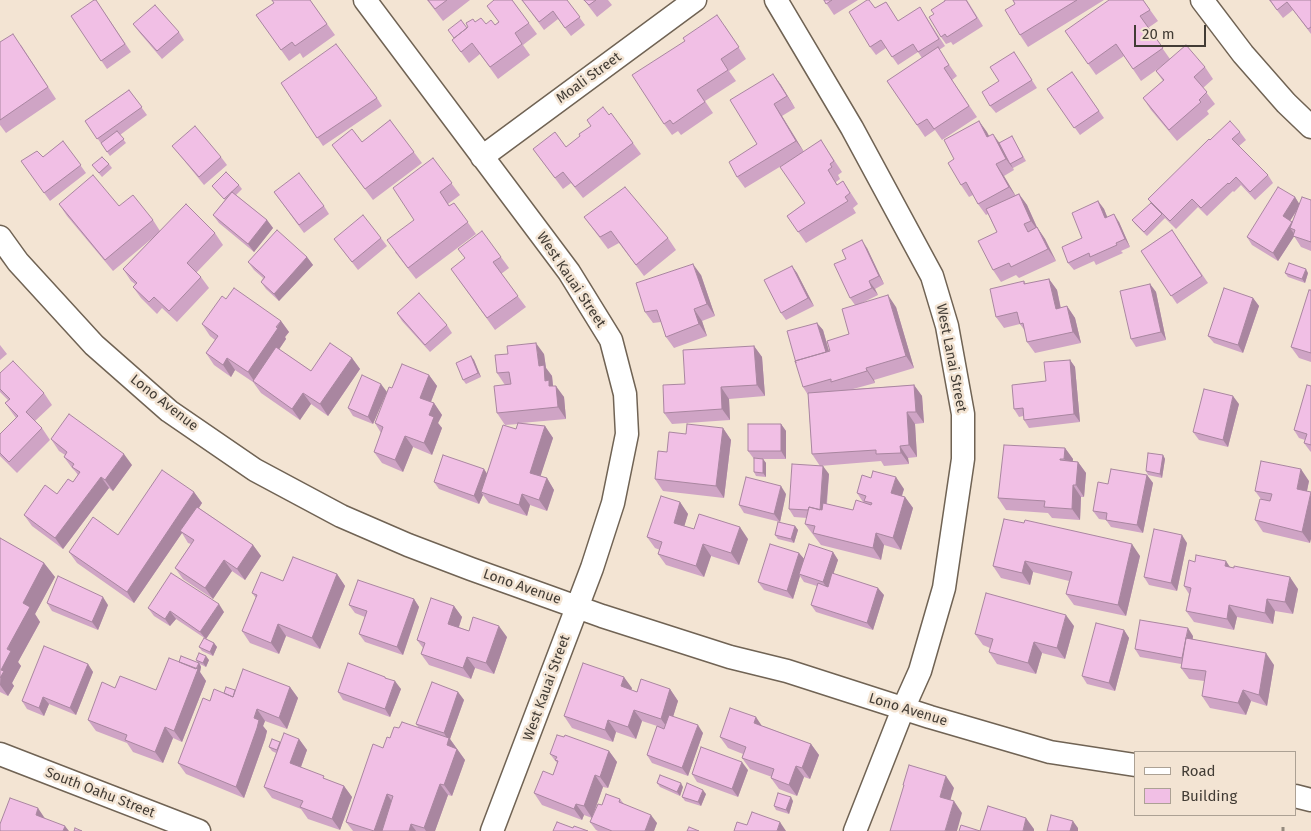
<!DOCTYPE html>
<style>
body{margin:0}
#map{position:relative;width:1311px;height:831px;overflow:hidden;background:#f3e4d3;font-family:"Fira Sans",sans-serif}
canvas{display:block}
.legend{position:absolute;left:1134px;top:751px;width:162px;height:65px;box-sizing:border-box;background:#f3e4d3;border:1px solid #aca194;margin:0;padding:6px 9px;list-style:none;font-size:15px;color:#423c35}
.legend li{display:flex;align-items:center;gap:10px;height:25px}
.legend b{width:25px;border:1px solid #aca194}
.scale{position:absolute;left:1134px;top:25px;width:72px;height:22px;box-sizing:border-box;border:2px solid #423c35;border-top:0;padding-left:6px;font-size:15px;line-height:18px;white-space:nowrap;color:#423c35;-webkit-text-stroke:4px #f3e4d3;paint-order:stroke}
</style>
<div id="map">
<canvas width="1311" height="831"></canvas>
<ul class="legend">
<li><b style="height:6px;background:#fff"></b>Road</li>
<li><b style="height:14px;background:#f1bfe5"></b>Building</li>
</ul>
<div class="scale">20 m</div>
</div>
<script>
const ctx = document.querySelector('canvas').getContext('2d');
ctx.lineJoin = 'round';
function toPath(rows) {
  const path = new Path2D();
  for (const r of rows) {
    path.moveTo(r[0], r[1]);
    for (let i = 2; i < r.length; i += 2) path.lineTo(r[i], r[i + 1]);
  }
  return path;
}
function strokePath(path, color, width, dash) {
  ctx.strokeStyle = color;
  ctx.lineWidth = width;
  ctx.lineCap = dash ? 'butt' : 'round';
  ctx.setLineDash(dash || []);
  ctx.stroke(path);
}
function fill(path, color) {
  ctx.fillStyle = color;
  ctx.fill(path, 'evenodd');
}
function drawText(font, color, halo, rows, align = 'center') {
  ctx.font = font + ' "Fira Sans",sans-serif';
  ctx.lineWidth = 5;
  ctx.setLineDash([]);
  ctx.textBaseline = 'middle';
  ctx.strokeStyle = halo;
  ctx.fillStyle = color;
  for (const [text, x, y, turn = 0] of rows) {
    ctx.save();
    ctx.translate(x, y);
    ctx.rotate((+turn || 0) * Math.PI / 180);
    ctx.textAlign = isNaN(turn) ? turn : align;
    if (halo) ctx.strokeText(text, 0, 0);
    ctx.fillText(text, 0, 0);
    ctx.restore();
  }
}
const minor = toPath([
 [365,0,569,272,611,340,625,394,627,434,613,503,592,568,492,831],
 [776,0,852,128,932,276,947,326,963,414,963,459,944,588,920,671,903,709,855,831],
 [1202,0,1243,54,1286,103,1311,127],
 [482,157,695,0],
 [0,237,18,262,94,345,169,411,255,470,341,516,408,545,471,569,602,616,730,657,787,671,930,717,1050,752,1135,765],
 [0,754,199,831],
 [1295,796,1311,800]
]);
strokePath(minor, '#706354', 25);
strokePath(toPath([
 [1283,831,1283,825]
]), '#948a7e', 3, [4, 4]);
strokePath(minor, '#fff', 22);
fill(toPath([
 [96,0,131,52,107,69,71,16],
 [310,0,335,35,303,58,300,53,289,61,256,15,274,3],
 [427,0,470,0,443,21],
 [512,0,537,34,523,45,530,55,498,79,480,54,469,63,452,40,475,22,495,25,498,22],
 [522,0,567,0,585,25,571,36,558,19,544,30],
 [584,0,608,0,612,5,597,17],
 [824,0,858,0,834,15],
 [945,0,967,0,983,26,953,45,951,42,946,44,941,37,934,14],
 [1013,0,1104,0,1028,47,1020,35,1015,4],
 [1143,0,1158,21,1148,28,1170,59,1205,67,1213,79,1203,88,1215,104,1207,111,1209,114,1177,141,1151,110,1143,98,1163,81,1156,71,1166,63,1141,81,1124,56,1096,75,1065,31],
 [1269,0,1311,0,1311,34,1293,10,1283,18],
 [886,2,898,21,925,15,945,46,939,50,957,76,952,80,977,117,942,140,935,130,925,137,887,81,922,58,918,52,898,65,886,48,876,55,870,47,875,8],
 [133,24,179,32,184,40,162,59,139,32],
 [725,26,746,59,729,71,736,81,705,101,713,113,681,135,678,131,672,135,664,124],
 [0,42,21,45,56,99,6,133,0,125],
 [1014,52,1037,88,996,113,990,106,999,81],
 [1072,72,1104,118,1080,135,1047,89],
 [773,74,781,85,795,108,782,116,804,152,821,140,842,172,838,175,840,179,836,182,837,185,843,181,858,204,853,208,856,213,806,243,787,216,805,203,791,160,745,188,737,177,757,144],
 [281,83,377,98,382,106,323,146],
 [129,90,147,115,120,135,126,143,110,156,85,121],
 [609,115,633,143,641,154,583,198,571,183,563,189,533,149,566,147],
 [390,120,422,163,373,200,340,156,362,142],
 [979,121,989,136,999,143,1012,136,1014,140,1026,161,1013,168,1011,166,1014,170,1004,176,1015,195,1019,194,1027,205,1037,227,1045,239,1056,261,1019,278,1016,275,1001,282,993,270,997,232,988,214,986,215,978,204,973,195,969,197,961,185,954,159],
 [1240,132,1246,140,1239,146,1268,175,1273,183,1255,200,1241,185,1234,192,1233,191,1207,216,1198,207,1176,229,1163,216,1165,218,1147,236,1135,224,1132,220,1152,204,1148,199,1210,140],
 [63,141,86,173,50,201,21,161,43,157],
 [172,146,221,157,227,165,204,185,178,153],
 [433,158,460,195,448,204,449,206,454,203,476,234,416,279,395,252,414,220],
 [109,164,112,168,102,177,92,165],
 [239,185,242,189,236,195,267,220,273,228,254,252,219,223,213,215,225,200,212,186],
 [274,192,324,206,329,214,304,233],
 [1295,197,1299,204,1311,200,1311,251,1301,247,1294,236,1278,261,1252,245,1247,237],
 [1296,212,1292,222,1290,221],
 [1098,201,1104,209,1107,217,1119,222,1130,247,1121,251,1123,253,1096,265,1094,261,1074,270,1068,263,1082,238],
 [59,204,119,206,153,220,160,231,215,233,223,245,196,273,201,277,209,288,177,322,162,308,157,314,141,298,133,287,135,284,131,281,123,269,155,236,113,271,67,216],
 [584,217,668,238,676,250,644,276,619,243,608,249],
 [1172,230,1208,283,1177,304,1141,251],
 [381,238,387,246,358,270,334,239],
 [867,248,884,284,875,289,878,295,860,304,896,307,914,368,874,380,875,383,853,389,914,385,922,396,924,423,915,424,917,457,908,458,909,464,884,466,881,461,820,466,812,454,808,395,803,387,817,323,823,330,829,351,849,334,855,305,850,298],
 [307,257,313,265,279,301,266,289,261,282,263,278,254,270,248,262],
 [501,257,509,268,501,274,526,307,495,330,459,280],
 [792,266,797,273,814,306,786,320,781,313],
 [1285,273,1308,273,1305,283,1288,277],
 [701,275,715,316,702,321,707,336,674,348,666,337,661,322,653,323,645,312],
 [1049,279,1057,290,1061,308,1067,306,1075,318,1081,343,1035,353,1027,342,1025,331,1020,324,1004,328,996,317,1024,281,1026,284],
 [1150,284,1156,292,1166,340,1136,347,1131,339],
 [1311,290,1311,362,1299,358,1291,347],
 [1253,298,1259,306,1243,353,1214,343,1208,336],
 [226,299,281,321,289,332,285,337,286,339,279,349,311,371,352,358,360,369,328,416,311,404,300,420,261,393,253,382,235,370,231,377,214,365,206,353,215,340,210,336,202,324],
 [397,313,447,325,452,333,430,352,402,321],
 [0,345,7,354,0,360],
 [754,346,762,357,765,396,729,399,730,420,672,424,664,413,685,384],
 [544,354,546,368,552,376,553,386,564,397,566,419,521,423,545,426,553,438,540,476,547,478,554,490,547,511,530,505,527,516,489,503,483,495,479,504,439,489,434,482,484,469,487,474,516,429,518,424,505,425,497,413,505,385,497,373],
 [471,356,474,360,481,377,466,384,463,380],
 [1070,360,1075,367,1080,422,1029,428,1024,420,1023,416,1019,417,1014,409],
 [0,373,44,393,52,405,35,421,42,428,50,440,17,473,0,456,0,434,16,418,5,403,8,400,0,392],
 [429,375,437,386,431,402,434,403,442,415,438,423,442,428,432,455,413,447,403,472,382,463,374,452,381,433,375,423,392,388],
 [1311,386,1311,452,1310,451,1304,443,1305,440,1299,438,1294,430],
 [387,392,373,424,353,416,348,408],
 [1239,404,1228,447,1199,440,1193,432],
 [781,424,786,431,786,459,763,459,766,463,766,477,756,476,754,472,754,459,748,451],
 [723,428,731,440,724,498,663,491,655,479,667,452,686,434],
 [51,439,132,465,113,491,109,488,63,549,32,526,24,515,57,494,73,482,78,475,75,471,72,468,64,457,65,455,59,451],
 [1065,448,1073,459,1072,461,1078,462,1086,473,1084,497,1081,497,1080,520,1052,518,1048,513,1006,510,998,498],
 [1163,455,1165,459,1162,478,1148,475,1146,471],
 [829,474,827,504,853,510,863,502,857,493,904,489,902,496,905,497,913,508,901,550,884,545,881,560,821,545,805,524,807,518,794,517,789,509],
 [1147,475,1153,483,1143,533,1111,527,1106,520,1099,519,1093,511,1108,484],
 [1309,481,1307,491,1310,543,1263,532,1255,520,1261,499,1255,491],
 [194,492,202,503,199,508,253,545,261,556,245,580,232,571,213,599,183,579,175,568,191,544,188,543,182,533,134,603,77,563,69,552,118,535],
 [786,494,780,522,744,513,739,505],
 [680,502,688,514,684,526,694,529,748,539,739,565,711,556,704,577,666,565,658,554,660,550,655,548,647,537],
 [1004,519,1140,556,1126,616,1074,605,1066,594,1069,581,1033,572,1030,585,1001,578,993,566],
 [795,526,798,530,794,543,778,539,775,535],
 [0,538,44,563,55,577,35,614,40,622,18,662,21,666,12,683,14,686,8,696,0,692],
 [1187,543,1177,591,1149,585,1144,577],
 [833,552,838,560,833,574,884,595,873,630,816,612,811,605,817,586,804,582,800,576,793,599,764,590,758,582,799,553,804,559],
 [1230,567,1298,589,1293,614,1275,611,1273,624,1237,617,1234,630,1194,622,1186,611,1189,594,1184,586],
 [337,574,345,586,320,649,286,636,279,654,250,643,242,631,256,598,252,593,283,581],
 [414,599,419,607,403,655,365,642,359,634,365,617,355,613,349,605],
 [47,603,108,605,98,630,52,611],
 [454,606,462,617,459,627,469,631,507,637,494,674,475,668,471,679,429,665,421,654,423,648,417,640],
 [148,608,224,612,206,639,214,643,217,647,213,656,202,651,199,647,206,639,176,619,170,626,154,616],
 [1074,626,1065,659,1042,653,1036,674,997,664,989,652,990,648,983,645,975,634],
 [1124,630,1129,638,1115,691,1087,684,1082,676],
 [1193,636,1193,639,1274,665,1267,706,1251,701,1246,715,1210,708,1202,696,1204,681,1189,679,1181,668,1181,664,1140,657,1135,649],
 [196,660,209,660,206,667,200,664,201,667,200,672,206,681,182,742,173,738,163,763,133,752,127,743,96,731,88,720,115,688,156,690,179,662,198,663],
 [88,664,93,672,76,715,49,704,44,716,27,709,22,701],
 [385,677,387,679,401,689,390,717,343,700,338,692],
 [290,687,298,698,287,729,265,721,263,726,267,731,265,739,244,798,186,774,178,763,210,701,224,693,235,690],
 [632,688,631,690,637,692,670,689,678,701,673,716,703,733,688,776,652,763,647,755,657,726,642,721,636,739,616,732,613,742,572,728,564,716],
 [458,692,464,700,450,739,465,760,452,796,448,795,435,831,353,831,346,822,383,748,390,738,399,728,419,728,416,724],
 [763,726,811,744,819,755,810,779,804,777,797,796,779,789,771,778,772,777,750,769,742,758,743,754,728,748,720,737],
 [299,739,307,750,301,767,327,780,344,786,352,797,340,830,308,819,301,809,272,798,264,787,276,753,272,751,269,747,280,742],
 [609,751,617,762,608,788,603,787,592,818,584,815,582,820,542,805,534,793,553,775,557,763,550,754],
 [748,770,738,797,697,782,692,774],
 [657,783,683,787,680,796,660,787],
 [706,794,701,806,685,801,682,797],
 [620,799,624,804,657,823,654,831,598,831,596,830,590,822,602,805],
 [793,801,789,814,776,810,774,806]
]), '#cfa4c5');
fill(toPath([
 [773,74,781,85,795,108,787,96],
 [774,104,782,116,804,152,796,141],
 [979,121,987,132,995,148,987,137],
 [993,134,1001,145,1014,170,1006,159],
 [996,164,1004,176,1017,198,1009,187],
 [1019,194,1027,205,1039,232,1031,221],
 [1295,197,1300,205,1288,224,1283,216],
 [1098,201,1104,209,1111,226,1105,218],
 [1114,214,1119,222,1130,247,1125,239],
 [267,220,273,228,254,252,248,244],
 [1292,222,1295,230,1290,228,1295,235,1278,261,1273,253],
 [1037,227,1045,239,1056,261,1048,249],
 [862,240,867,248,884,284,879,276],
 [307,257,313,265,279,301,274,294],
 [693,264,701,275,715,316,707,304],
 [792,266,797,273,814,306,808,298],
 [1306,269,1308,273,1305,283,1302,279],
 [1049,279,1057,290,1063,320,1056,309],
 [869,281,875,289,878,295,872,288],
 [1150,284,1156,292,1166,340,1161,332],
 [888,295,896,307,914,368,906,356],
 [1253,298,1259,306,1243,353,1238,345],
 [1067,306,1075,318,1081,343,1073,332],
 [694,309,702,321,707,336,699,324],
 [281,321,289,332,285,337,286,339,256,384,248,372],
 [817,323,823,330,832,362,826,354],
 [536,343,544,354,546,368,552,376,553,386,556,386,564,397,566,419,558,407,539,366],
 [754,346,762,357,765,396,757,385],
 [471,356,474,360,481,377,478,373],
 [227,358,235,370,231,377,223,365],
 [352,358,360,369,328,416,320,404],
 [1070,360,1075,367,1080,422,1074,414],
 [866,368,874,380,875,383,867,371],
 [429,375,437,386,428,409,420,398],
 [381,384,387,392,373,424,368,417],
 [914,385,922,396,924,423,916,412],
 [721,387,729,399,730,420,722,409],
 [303,393,311,404,300,420,292,409],
 [1233,396,1239,404,1228,447,1223,440],
 [434,403,442,415,438,423,442,428,432,455,424,443,429,415],
 [907,412,915,424,917,457,909,445],
 [781,424,786,431,786,459,781,451],
 [545,426,553,438,538,484,530,473],
 [723,428,731,440,724,498,716,486],
 [405,436,413,447,403,472,395,460],
 [900,446,908,458,909,464,901,453],
 [1065,448,1073,459,1072,470,1064,459],
 [124,454,132,465,113,491,105,480],
 [1163,455,1165,459,1162,478,1160,474],
 [763,459,766,463,766,477,763,473],
 [1078,462,1086,473,1084,497,1076,485],
 [823,466,829,474,825,519,820,511],
 [484,469,489,477,481,492,483,495,479,504,474,496],
 [1301,469,1309,481,1305,500,1297,489],
 [1147,475,1153,483,1143,533,1137,525],
 [101,477,109,488,63,549,55,538],
 [896,477,904,489,899,504,891,493],
 [547,478,554,490,547,511,539,500],
 [1073,485,1081,497,1080,520,1072,509],
 [781,486,786,494,780,522,774,514],
 [194,492,202,503,182,533,180,531,182,533,134,603,127,592],
 [1311,492,1311,539,1310,543,1302,532],
 [522,494,530,505,527,516,519,505],
 [905,497,913,508,901,550,893,538],
 [680,502,688,514,682,534,674,523],
 [795,526,798,530,794,543,791,539],
 [740,527,748,539,739,565,731,553],
 [876,533,884,545,881,560,873,548],
 [1182,535,1187,543,1177,591,1171,583],
 [703,544,711,556,704,577,696,566],
 [1132,544,1140,556,1126,616,1118,605],
 [253,545,261,556,245,580,237,569],
 [833,552,838,560,828,590,823,582],
 [799,553,805,560,799,574,800,576,793,599,787,591],
 [224,560,232,571,213,599,205,588],
 [1025,561,1033,572,1030,585,1022,573],
 [1226,561,1234,573,1225,566],
 [44,563,55,577,35,614,40,622,18,662,21,666,12,683,14,686,8,696,0,685,1,670,23,603],
 [337,574,345,586,320,649,312,638],
 [1290,577,1298,589,1293,614,1285,602],
 [878,588,884,595,873,630,867,623],
 [103,597,108,605,98,630,92,622],
 [414,599,419,607,403,655,397,647],
 [1267,599,1275,611,1273,624,1265,613],
 [219,604,224,612,206,639,200,632],
 [1229,605,1237,617,1234,630,1227,619],
 [454,606,462,617,456,635,448,624],
 [170,611,176,619,170,626,165,619],
 [1066,615,1074,626,1065,659,1057,648],
 [278,624,286,636,279,654,271,643],
 [499,626,507,637,494,674,486,663],
 [1188,628,1193,636,1188,666,1183,658],
 [1124,630,1129,638,1115,691,1109,683],
 [1034,642,1042,653,1036,674,1028,663],
 [214,643,217,647,213,656,210,652],
 [1266,653,1274,665,1267,706,1259,695],
 [206,656,209,660,206,667,203,663],
 [467,657,475,668,471,679,463,668],
 [199,663,201,667,200,672,206,681,182,742,174,731],
 [88,664,93,672,76,715,70,708],
 [624,677,632,688,629,698,621,686],
 [395,681,401,689,390,717,385,709],
 [290,687,298,698,287,729,279,718],
 [670,689,678,701,669,730,661,719],
 [1243,690,1251,701,1246,715,1238,703],
 [458,692,464,700,450,739,465,760,452,796,444,785,447,745,448,740,444,733],
 [43,697,49,704,44,716,39,708],
 [257,709,265,721,263,726,267,731,265,739,244,798,236,787,254,718],
 [634,710,642,721,636,739,628,727],
 [756,717,764,729,754,723],
 [608,720,616,732,613,742,605,730],
 [698,725,703,733,688,776,682,768],
 [165,727,173,738,163,763,155,752],
 [299,739,307,750,298,775,290,763],
 [811,744,819,755,810,779,802,768],
 [609,751,617,762,608,788,600,777],
 [742,762,748,770,738,797,732,789],
 [796,766,804,777,797,796,789,785],
 [595,775,603,787,592,818,584,806],
 [946,776,954,788,948,808,940,797],
 [681,783,683,787,680,796,677,792],
 [440,784,448,795,435,831,426,831,424,828],
 [344,786,352,797,340,830,332,819],
 [703,790,706,794,701,806,698,802],
 [387,794,395,806,386,831,374,831],
 [791,797,793,801,789,814,786,810],
 [954,801,962,813,957,831,945,831],
 [576,804,584,815,582,820,574,809],
 [38,808,46,820,36,815],
 [651,815,657,823,654,831,645,831],
 [1026,818,1034,829,1034,831,1023,831],
 [1073,821,1078,828,1078,831,1070,831],
 [780,822,786,831,777,831],
 [411,824,416,831,409,831],
 [65,826,69,831,63,831]
]), '#a986a0');
const building = toPath([
 [94,0,96,0,125,44,101,61,71,16,94,0],
 [272,0,310,0,327,24,295,46,292,42,281,50,256,15,274,3,272,0],
 [428,0,447,0,435,9,428,0],
 [494,0,512,0,529,23,515,33,522,44,490,67,472,43,461,52,452,40,468,27,466,23,473,19,475,22,481,18,486,24,491,20,495,25,499,22,487,6,494,0],
 [522,0,567,0,580,17,565,28,553,11,539,22,522,0],
 [584,0,596,0,589,5,584,0],
 [824,0,832,0,826,4,824,0],
 [867,0,869,0,875,8,886,2,898,21,920,7,939,39,918,52,913,44,892,57,881,40,870,47,849,12,867,0],
 [945,0,966,0,977,18,947,37,945,34,941,37,929,17,934,14,931,10,945,1,945,0],
 [1013,0,1077,0,1020,35,1005,10,1015,4,1013,0],
 [1109,0,1143,0,1150,10,1140,16,1163,48,1133,69,1116,44,1088,64,1065,31,1109,0],
 [1270,0,1311,0,1311,27,1308,29,1287,2,1277,10,1270,0],
 [155,5,179,32,157,51,133,24,155,5],
 [717,15,739,47,721,59,728,70,697,90,705,102,673,124,670,120,664,124,632,75,685,41,683,38,717,15],
 [461,20,467,28,454,38,448,30,461,20],
 [13,34,48,87,0,120,0,42,13,34],
 [336,44,377,98,317,138,281,83,336,44],
 [1186,45,1205,67,1194,77,1207,92,1199,100,1201,102,1169,130,1143,98,1164,80,1156,71,1186,45],
 [938,47,949,65,944,68,969,106,934,129,927,119,917,125,887,81,938,47],
 [1014,52,1032,80,990,106,982,92,999,81,990,67,1014,52],
 [1072,72,1099,111,1074,128,1047,89,1072,72],
 [773,74,787,96,774,104,796,141,737,177,729,162,757,144,730,100,773,74],
 [129,90,142,107,97,139,85,121,129,90],
 [603,107,609,115,611,113,633,143,575,187,563,172,555,178,533,149,555,132,566,147,580,136,579,134,591,126,587,120,603,107],
 [390,120,414,152,365,189,332,145,352,129,362,142,390,120],
 [979,121,987,137,993,134,1006,159,996,164,1009,187,978,204,966,182,961,185,948,163,954,159,944,140,979,121],
 [1230,121,1240,132,1232,139,1268,175,1250,192,1236,177,1229,184,1228,183,1201,208,1192,199,1170,221,1148,199,1209,139,1210,140,1230,121],
 [195,126,221,157,199,177,172,146,195,126],
 [117,131,124,139,107,152,101,143,117,131],
 [1012,136,1023,157,1010,164,999,143,1012,136],
 [821,140,834,161,830,164,832,167,828,170,837,185,843,181,850,193,845,197,848,201,798,232,787,216,805,203,780,167,821,140],
 [63,141,81,165,44,193,21,161,37,151,43,157,63,141],
 [102,157,109,164,99,173,92,165,102,157],
 [433,158,452,183,440,192,449,206,454,203,468,222,408,268,387,240,414,220,393,188,433,158],
 [226,172,239,185,224,199,212,186,226,172],
 [299,173,324,206,299,225,274,192,299,173],
 [93,175,119,206,133,195,153,220,105,260,59,204,93,175],
 [625,187,668,238,636,265,611,231,600,237,584,217,625,187],
 [1278,187,1295,197,1283,216,1292,222,1273,253,1247,237,1278,187],
 [232,192,267,220,248,244,213,215,232,192],
 [1019,194,1031,221,1024,224,1028,232,1037,227,1048,249,1011,267,1009,263,993,270,978,241,997,232,986,209,1019,194],
 [1302,197,1311,200,1311,242,1293,236,1295,230,1290,228,1302,197],
 [1098,201,1105,218,1114,214,1125,239,1116,243,1117,245,1090,257,1089,253,1068,263,1062,247,1082,238,1072,213,1098,201],
 [1151,203,1162,214,1144,232,1132,220,1151,203],
 [186,204,215,233,187,263,201,277,169,311,154,297,149,302,133,287,137,283,123,269,186,204],
 [363,215,381,238,352,262,334,239,363,215],
 [277,230,307,257,274,294,261,282,265,277,248,262,277,230],
 [1172,230,1202,276,1171,296,1141,251,1172,230],
 [482,231,501,257,493,262,518,296,487,318,451,269,465,258,458,249,482,231],
 [862,240,879,276,869,281,872,288,850,298,834,264,846,259,842,250,862,240],
 [1289,263,1306,269,1302,279,1285,273,1289,263],
 [693,264,707,304,694,309,699,324,666,337,657,310,645,312,636,283,693,264],
 [792,266,808,298,781,313,764,280,792,266],
 [1049,279,1056,309,1067,306,1073,332,1027,342,1023,323,1020,324,1017,312,996,317,990,289,1024,281,1024,284,1049,279],
 [1150,284,1161,332,1131,339,1120,291,1150,284],
 [234,288,281,321,276,327,278,328,248,372,227,358,223,365,206,353,218,336,202,324,222,296,226,299,234,288],
 [1224,288,1253,298,1238,345,1208,336,1224,288],
 [1309,290,1311,290,1311,353,1291,347,1309,290],
 [419,293,447,325,425,345,397,313,419,293],
 [888,295,906,356,866,368,867,371,831,382,831,379,803,387,795,361,830,351,827,341,849,334,842,309,888,295],
 [817,323,826,352,795,361,796,363,787,331,817,323],
 [330,343,352,358,320,404,303,393,292,409,253,381,276,347,311,371,330,343],
 [536,343,539,366,544,365,545,381,549,380,549,386,556,386,558,407,497,413,494,386,511,384,509,372,497,373,495,355,508,354,507,346,536,343],
 [754,346,757,385,721,387,722,409,664,413,663,385,685,384,683,350,754,346],
 [471,356,478,373,463,380,456,363,471,356],
 [1070,360,1074,414,1024,420,1023,408,1014,409,1012,385,1046,381,1044,362,1070,360],
 [13,361,44,393,26,412,42,428,9,462,0,453,0,434,18,416,5,403,10,399,0,389,0,373,13,361],
 [402,364,429,375,420,398,434,403,429,415,434,417,424,443,405,436,395,460,374,452,383,427,375,423,389,387,392,388,402,364],
 [362,375,381,384,368,417,348,408,362,375],
 [914,385,916,412,907,412,909,445,900,446,901,453,876,454,876,450,812,454,808,393,914,385],
 [1307,385,1311,386,1311,445,1304,443,1307,434,1294,430,1307,385],
 [1204,389,1233,396,1223,440,1193,432,1204,389],
 [69,414,124,454,105,480,101,477,55,538,24,515,45,485,57,494,68,479,73,482,80,472,72,467,74,464,64,457,67,452,51,439,69,414],
 [518,423,545,426,530,473,547,478,539,500,522,494,519,505,481,492,503,425,516,429,518,423],
 [687,424,723,428,716,486,655,479,658,451,667,452,669,432,686,434,687,424],
 [748,424,781,424,781,451,748,451,748,424],
 [1004,445,1065,448,1064,459,1060,459,1060,460,1078,462,1076,485,1073,485,1072,509,1044,507,1045,501,998,498,1004,445],
 [1148,453,1163,455,1160,474,1146,471,1148,453],
 [443,455,484,469,474,496,434,482,443,455],
 [754,458,763,459,763,473,754,472,754,458],
 [1261,461,1301,469,1297,489,1311,492,1302,532,1255,520,1260,499,1270,501,1272,494,1255,491,1261,461],
 [792,464,823,466,820,510,809,507,808,510,789,509,792,464],
 [1111,469,1147,475,1137,525,1106,520,1107,513,1093,511,1098,482,1108,484,1111,469],
 [162,470,194,492,127,592,69,552,93,517,118,535,162,470],
 [873,471,896,477,891,493,905,497,893,538,876,533,873,548,813,533,815,526,805,524,809,507,822,510,823,503,853,510,856,500,871,505,872,503,864,501,866,496,857,493,862,475,871,478,873,471],
 [746,477,781,486,774,514,739,505,746,477],
 [661,496,680,502,674,523,694,529,699,514,740,527,731,553,703,544,696,566,658,554,662,542,647,537,661,496],
 [197,507,253,545,237,569,224,560,205,588,175,568,194,540,180,531,197,507],
 [1004,519,1024,523,1025,520,1132,544,1118,605,1066,594,1072,572,1025,561,1022,573,993,566,1004,519],
 [778,522,795,526,791,539,775,535,778,522],
 [1154,529,1182,535,1171,583,1144,577,1154,529],
 [0,538,44,563,23,603,30,607,7,649,11,651,1,670,4,671,0,678,0,538],
 [770,544,799,553,787,591,758,582,770,544],
 [809,544,833,552,823,582,799,574,809,544],
 [1196,555,1226,561,1225,566,1234,568,1234,566,1290,577,1285,602,1267,599,1265,613,1229,605,1227,619,1186,611,1191,588,1184,586,1189,560,1195,562,1196,555],
 [293,557,337,574,312,638,278,624,271,643,242,631,257,595,252,593,261,572,283,581,293,557],
 [171,573,219,604,200,632,170,611,165,619,148,608,171,573],
 [832,573,878,588,867,623,811,605,818,583,828,587,832,573],
 [58,576,103,597,92,622,47,603,58,576],
 [358,580,414,599,397,647,359,634,367,611,349,605,358,580],
 [986,593,1066,615,1057,648,1034,642,1028,663,989,652,993,639,975,634,986,593],
 [431,598,454,606,448,624,469,631,473,617,499,626,486,663,467,657,463,668,421,654,425,643,417,640,431,598],
 [1140,620,1188,628,1182,658,1135,649,1140,620],
 [1096,623,1124,630,1109,683,1082,676,1096,623],
 [204,638,214,643,210,652,199,647,204,638],
 [1186,638,1266,653,1259,695,1243,690,1238,703,1202,696,1206,671,1181,668,1186,638],
 [44,646,88,664,70,708,43,697,39,708,22,701,44,646],
 [199,653,206,656,203,663,196,660,199,653],
 [181,656,199,663,196,669,179,662,181,656],
 [169,658,198,669,174,731,165,727,155,752,125,740,127,735,88,720,102,682,115,688,120,676,156,690,169,658],
 [348,663,385,677,385,678,395,681,385,709,338,692,348,663],
 [583,663,624,677,621,686,637,692,641,679,670,689,661,719,634,710,628,727,608,720,605,730,564,716,583,663],
 [243,669,290,687,279,718,257,709,254,718,259,720,257,728,236,787,178,763,203,698,210,701,214,689,233,697,243,669],
 [432,682,458,692,444,733,416,724,432,682],
 [226,687,235,690,233,697,224,693,226,687],
 [730,708,756,717,754,723,811,744,802,768,796,766,789,785,771,778,774,769,742,758,746,747,720,737,730,708],
 [669,715,698,725,682,768,647,755,657,726,664,729,669,715],
 [402,722,449,738,447,745,457,749,444,785,440,784,424,828,411,824,409,831,382,831,393,796,387,794,374,831,346,822,373,744,383,748,387,737,390,738,394,727,399,728,402,722],
 [284,733,299,739,290,763,324,776,323,778,344,786,332,819,300,807,303,801,264,787,284,733],
 [557,735,564,737,565,735,609,751,600,777,595,775,584,806,576,804,574,809,534,793,543,771,553,775,558,761,555,760,557,757,550,754,557,735],
 [272,739,280,742,277,750,269,747,272,739],
 [701,747,742,762,732,789,692,774,701,747],
 [909,765,946,776,940,797,954,801,945,831,890,831,904,785,903,785,909,765],
 [660,775,681,783,677,792,657,783,660,775],
 [687,783,703,790,698,802,682,797,687,783],
 [778,793,791,797,786,810,774,806,778,793],
 [606,794,620,799,619,802,651,815,645,831,612,831,590,822,598,804,602,805,606,794],
 [10,798,38,808,36,815,65,826,63,831,0,831,0,824,10,798],
 [988,806,1026,818,1023,831,959,831,961,825,980,831,988,806],
 [752,812,780,822,777,831,734,831,737,822,747,825,752,812],
 [1051,815,1073,821,1070,831,1071,831,1047,831,1051,815],
 [557,822,573,828,574,826,588,831,553,831,557,822],
 [689,827,699,831,687,831,689,827],
 [75,828,82,831,74,831,75,828]
]);
fill(building, '#f1bfe5');
strokePath(building, '#a986a0', 1);
drawText('14px', '#423c35', '#f3e4d3', [
 ["Moali Street",589,78,-36],
 ["West Kauai Street",571,280,56],
 ["West Lanai Street",951,358,79],
 ["Lono Avenue",164,403,38],
 ["Lono Avenue",522,587,19],
 ["West Kauai Street",547,688,-70],
 ["Lono Avenue",908,710,17],
 ["South Oahu Street",100,793,21]
]);
</script>
